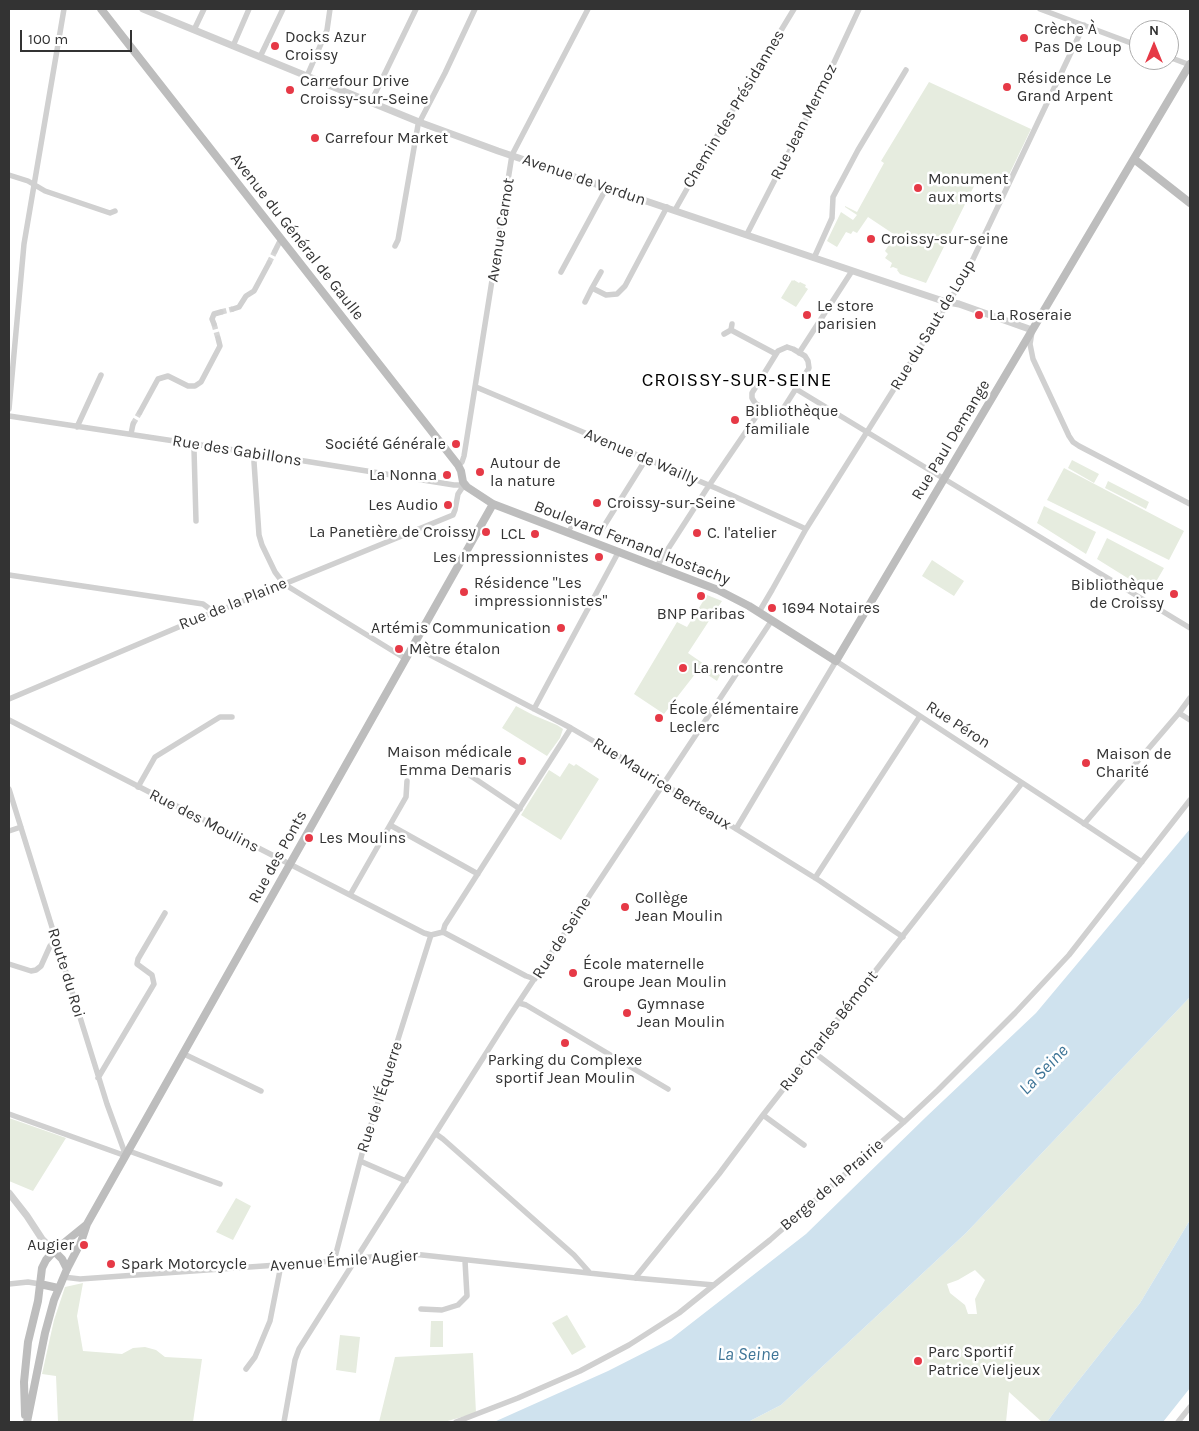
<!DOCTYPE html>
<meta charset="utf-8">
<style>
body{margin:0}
#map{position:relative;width:1199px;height:1431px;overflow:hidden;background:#fff;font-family:Karla,sans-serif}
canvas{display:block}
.frame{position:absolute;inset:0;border:10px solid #333;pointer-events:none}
.north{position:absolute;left:1129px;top:20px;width:50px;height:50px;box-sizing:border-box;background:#fff;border:1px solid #adadad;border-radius:50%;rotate:0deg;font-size:14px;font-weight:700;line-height:20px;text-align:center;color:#333}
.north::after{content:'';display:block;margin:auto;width:18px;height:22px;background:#e63946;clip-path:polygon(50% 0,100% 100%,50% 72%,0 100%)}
.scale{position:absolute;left:20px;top:30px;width:112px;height:22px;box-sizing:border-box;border:2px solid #333;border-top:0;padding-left:6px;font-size:15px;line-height:18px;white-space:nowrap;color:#333;-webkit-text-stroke:4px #fff;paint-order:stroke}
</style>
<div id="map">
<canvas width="1199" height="1431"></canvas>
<div class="frame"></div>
<div class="north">N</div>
<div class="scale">100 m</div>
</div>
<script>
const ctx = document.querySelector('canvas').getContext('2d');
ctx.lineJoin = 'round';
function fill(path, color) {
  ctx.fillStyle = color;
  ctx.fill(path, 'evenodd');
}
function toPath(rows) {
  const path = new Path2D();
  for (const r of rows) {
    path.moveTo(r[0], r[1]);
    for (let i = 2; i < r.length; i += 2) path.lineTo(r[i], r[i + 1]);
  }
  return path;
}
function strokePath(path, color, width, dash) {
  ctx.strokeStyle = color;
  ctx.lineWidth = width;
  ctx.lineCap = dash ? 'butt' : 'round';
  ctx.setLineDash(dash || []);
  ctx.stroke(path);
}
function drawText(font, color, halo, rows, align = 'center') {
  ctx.font = font + ' Karla,sans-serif';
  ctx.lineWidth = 5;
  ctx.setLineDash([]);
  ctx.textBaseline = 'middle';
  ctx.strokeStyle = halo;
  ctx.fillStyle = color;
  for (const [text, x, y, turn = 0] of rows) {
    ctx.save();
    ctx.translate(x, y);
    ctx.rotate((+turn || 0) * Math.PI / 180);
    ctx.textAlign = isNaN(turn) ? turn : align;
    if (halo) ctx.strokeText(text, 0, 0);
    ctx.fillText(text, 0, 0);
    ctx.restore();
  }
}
fill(toPath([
 [929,82,1031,129,1007,179,996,174,993,180,980,174,926,283,900,274,897,270,898,269,893,267,890,268,892,263,885,258,888,254,885,251,895,235,868,217,857,233,853,231,851,234,846,232,837,247,827,241,841,212,853,220,857,215,845,207,845,206,857,212,884,163,881,161],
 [792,280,793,281,794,280,799,283,800,282,806,285,805,287,808,289,796,307,781,298],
 [1072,460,1099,474,1094,483,1068,468],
 [1064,468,1184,531,1169,560,1047,500],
 [1108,481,1149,502,1146,509,1105,488],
 [1044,506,1096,532,1086,554,1037,523],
 [1107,538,1164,568,1150,592,1097,559],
 [932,560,964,581,954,596,922,576],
 [707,595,722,601,688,653,720,675,717,681,699,669,664,714,634,694,677,622,687,627],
 [516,706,533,715,557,725,563,729,560,738,547,756,502,728],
 [569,763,574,766,576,764,599,779,561,840,521,815,549,770,560,777],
 [1190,997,1190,1220,1140,1303,1064,1399,1047,1422,1042,1422,1009,1392,1006,1422,748,1422,781,1405,966,1233],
 [975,1270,985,1280,975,1299,977,1314,968,1314,965,1305,950,1293,947,1284,958,1280],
 [9,1118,66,1138,33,1191,9,1181],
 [236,1198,251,1206,233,1240,216,1232],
 [83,1283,77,1316,83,1351,122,1354,133,1348,145,1347,156,1350,165,1357,202,1359,193,1422,58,1422,56,1376,42,1374,54,1320,65,1287],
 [567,1315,586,1347,572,1355,552,1323],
 [431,1321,443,1321,443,1347,430,1347],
 [340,1335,360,1337,356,1373,336,1370],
 [473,1353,476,1413,444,1422,379,1422,395,1357]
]), '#e6ecdf');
fill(toPath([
 [1190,829,1190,997,966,1233,781,1405,748,1422,494,1422,608,1371,671,1339,806,1234,926,1117,1036,1013],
 [1190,1220,1190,1388,1163,1422,1047,1422,1064,1399,1140,1303]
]), '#cfe2ee');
strokePath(toPath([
 [269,263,275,251],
 [221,312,233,309],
 [214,324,218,338],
 [133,424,140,412]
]), '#d6d6d6', 5.5, [5.5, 3]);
strokePath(toPath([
 [568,532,575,521]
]), '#d0d0d0', 4.5);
strokePath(toPath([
 [1040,9,1139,46],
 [194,30,204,9],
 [233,46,249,9],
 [260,57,283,9],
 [1169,57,1190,65],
 [307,76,327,30,330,9],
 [371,102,416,9],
 [9,175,28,181,45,191,110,213,115,211],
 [675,210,714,141,794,9],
 [747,234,824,84,859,9],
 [395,246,398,240,418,125,445,73,475,9],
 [275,251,281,239],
 [814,258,832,218,833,197,858,150,906,70],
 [561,272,607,187],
 [592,288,601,272],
 [585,302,592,288,606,295,617,294,625,286,667,207],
 [233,309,239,307,246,296,254,291,269,263],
 [214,324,212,319,214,314,221,312],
 [731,330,776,354],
 [1032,332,1030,344,1033,359,1069,436,1073,442,1079,446,1190,504],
 [724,334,731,330,732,324],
 [787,347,793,349,805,356,808,361,809,368,783,409,777,413,771,413,755,403,752,398,752,393,778,351,787,347],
 [799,353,852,271],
 [476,387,718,489,806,529],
 [796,389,1190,628],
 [9,409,24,244,64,9],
 [140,412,158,379,168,376,188,386,195,386,201,382,220,346,218,338],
 [9,416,267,455,454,485,464,485],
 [77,427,101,375],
 [131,434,133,424],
 [257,454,254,462,259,535,262,545,275,572,284,584,406,659],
 [458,465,462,462,464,456,512,155,588,9],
 [196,521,194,449,196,445],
 [599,534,646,459],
 [657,566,706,490,762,408],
 [9,575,203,604,214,612],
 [759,612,772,590,806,529,965,276,1084,25],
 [413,646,571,728,617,755,820,881,903,937],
 [9,699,214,612,228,607,453,515,455,510,458,494,464,485],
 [534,709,619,551],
 [1179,713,1190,720],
 [9,720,424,933,431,935,443,932,526,976,535,979],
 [464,770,468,774,520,809],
 [138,787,155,757,220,717,232,717],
 [9,789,107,1104,126,1156],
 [1084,824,1179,713,1190,698],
 [390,825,478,874],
 [736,829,836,661,1047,799,1142,862],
 [9,831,21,827],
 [815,878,920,716],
 [350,895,406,797,407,781],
 [443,932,445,925,571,728],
 [9,964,31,971,36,970,41,966,50,946,56,940],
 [519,1003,526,1005,668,1089],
 [812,1052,820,1057,904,1122],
 [184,1054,261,1091],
 [98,1078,154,984,152,975,137,964,138,959,165,913],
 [9,1114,126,1156],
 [763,1115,804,1145],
 [436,1134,443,1139,574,1255,590,1273],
 [129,1151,220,1184],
 [360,1161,406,1181],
 [334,1261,363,1150,431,935],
 [63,1277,80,1279,334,1261,357,1258,413,1254,635,1278,714,1285],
 [635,1278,719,1174,763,1115,1022,783],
 [9,1284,28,1282,40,1284],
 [421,1309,442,1310,458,1305,467,1296,465,1261],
 [246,1369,255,1357,270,1321,281,1265],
 [284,1422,295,1360,299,1349,509,1017,772,620],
 [456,1422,518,1398,580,1371,629,1345,679,1313,770,1240,904,1122,938,1090,1015,1013,1069,955,1190,800],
 [1178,1422,1190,1407]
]), '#d0d0d0', 5.5);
strokePath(toPath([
 [143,9,419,122,498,151,862,274,943,301,959,304,1032,330],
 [9,1193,27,1216,42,1239,54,1251]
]), '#d0d0d0', 7);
strokePath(toPath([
 [101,9,458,465,461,471,463,482,467,487,493,504,718,590,749,606,836,661,1190,64],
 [1134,159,1190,203],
 [54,1251,62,1259,67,1269],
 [40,1284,58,1288],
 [25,1415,24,1382,28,1342,38,1301,42,1268,46,1260,54,1251,86,1225],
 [27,1422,45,1333,54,1300,67,1269,81,1242,87,1224,493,504]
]), '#bdbdbd', 8);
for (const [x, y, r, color] of [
 [1024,38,5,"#e63946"],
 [275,46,5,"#e63946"],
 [1007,87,5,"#e63946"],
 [290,90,5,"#e63946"],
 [315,138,5,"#e63946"],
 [918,188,5,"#e63946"],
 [871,239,5,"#e63946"],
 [807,315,5,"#e63946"],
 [979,315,5,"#e63946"],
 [735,420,5,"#e63946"],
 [456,444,5,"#e63946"],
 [480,472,5,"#e63946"],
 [447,475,5,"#e63946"],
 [597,503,5,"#e63946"],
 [448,505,5,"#e63946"],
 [486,532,5,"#e63946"],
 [697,533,5,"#e63946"],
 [535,534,5,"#e63946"],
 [599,557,5,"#e63946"],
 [464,592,5,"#e63946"],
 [1174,594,5,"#e63946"],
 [701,596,5,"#e63946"],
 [772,608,5,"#e63946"],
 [561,628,5,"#e63946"],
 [399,649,5,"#e63946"],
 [683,668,5,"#e63946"],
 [659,718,5,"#e63946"],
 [522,761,5,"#e63946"],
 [1086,763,5,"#e63946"],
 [309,838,5,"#e63946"],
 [625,907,5,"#e63946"],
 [573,973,5,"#e63946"],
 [627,1013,5,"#e63946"],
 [565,1043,5,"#e63946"],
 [84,1245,5,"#e63946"],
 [111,1264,5,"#e63946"],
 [918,1361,5,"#e63946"]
]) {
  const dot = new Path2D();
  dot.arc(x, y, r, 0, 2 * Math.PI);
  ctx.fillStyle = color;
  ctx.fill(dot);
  strokePath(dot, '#fff', 2);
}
drawText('16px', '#333', '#fff', [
 ["Crèche À",1034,29],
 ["Pas De Loup",1034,47],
 ["Docks Azur",285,37],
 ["Croissy",285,55],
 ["Résidence Le",1017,78],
 ["Grand Arpent",1017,96],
 ["Carrefour Drive",300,81],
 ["Croissy-sur-Seine",300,99],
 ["Carrefour Market",325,138],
 ["Monument",928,179],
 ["aux morts",928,197],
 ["Croissy-sur-seine",881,239],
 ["Le store",817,306],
 ["parisien",817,324],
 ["La Roseraie",989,315],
 ["Bibliothèque",745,411],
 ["familiale",745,429],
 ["Société Générale",446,444,"right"],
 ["Autour de",490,463],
 ["la nature",490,481],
 ["La Nonna",437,475,"right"],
 ["Croissy-sur-Seine",607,503],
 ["Les Audio",438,505,"right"],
 ["La Panetière de Croissy",476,532,"right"],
 ["C. l'atelier",707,533],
 ["LCL",525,534,"right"],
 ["Les Impressionnistes",589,557,"right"],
 ["Résidence \"Les",474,583],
 ["impressionnistes\"",474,601],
 ["Bibliothèque",1164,585,"right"],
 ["de Croissy",1164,603,"right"],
 ["1694 Notaires",782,608],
 ["BNP Paribas",701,614,"center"],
 ["Artémis Communication",551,628,"right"],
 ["Mètre étalon",409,649],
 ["La rencontre",693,668],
 ["École élémentaire",669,709],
 ["Leclerc",669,727],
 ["Maison médicale",512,752,"right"],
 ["Emma Demaris",512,770,"right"],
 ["Maison de",1096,754],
 ["Charité",1096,772],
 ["Les Moulins",319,838],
 ["Collège",635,898],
 ["Jean Moulin",635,916],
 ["École maternelle",583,964],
 ["Groupe Jean Moulin",583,982],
 ["Gymnase",637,1004],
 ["Jean Moulin",637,1022],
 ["Parking du Complexe",565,1060,"center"],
 ["sportif Jean Moulin",565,1078,"center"],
 ["Augier",74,1245,"right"],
 ["Spark Motorcycle",121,1264],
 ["Parc Sportif",928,1352],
 ["Patrice Vieljeux",928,1370]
], 'left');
drawText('16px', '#333', '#fff', [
 ["Chemin des Présidannes",734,109,-59],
 ["Rue Jean Mermoz",804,122,-63],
 ["Avenue de Verdun",584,180,19],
 ["Avenue Carnot",501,230,-81],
 ["Avenue du Général de Gaulle",297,237,52],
 ["Rue du Saut de Loup",933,325,-59],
 ["Rue Paul Demange",951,440,-59],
 ["Rue des Gabillons",237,451,9],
 ["Avenue de Wailly",641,457,23],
 ["Boulevard Fernand Hostachy",632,543,21],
 ["Rue de la Plaine",233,604,-22],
 ["Rue Péron",958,725,33],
 ["Rue Maurice Berteaux",662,784,32],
 ["Rue des Moulins",204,821,27],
 ["Rue des Ponts",278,857,-61],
 ["Rue de Seine",562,938,-57],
 ["Route du Roi",66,973,73],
 ["Rue Charles Bémont",829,1031,-52],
 ["Rue de l'Équerre",380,1097,-72],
 ["Berge de la Prairie",832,1185,-41],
 ["Avenue Émile Augier",344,1261,-4]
]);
drawText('italic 18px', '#3f7597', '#fff', [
 ["La Seine",1044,1070,-46],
 ["La Seine",748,1355]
]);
ctx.letterSpacing = '1px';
drawText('19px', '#000', '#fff', [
 ["CROISSY-SUR-SEINE",737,381]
]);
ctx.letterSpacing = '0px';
</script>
